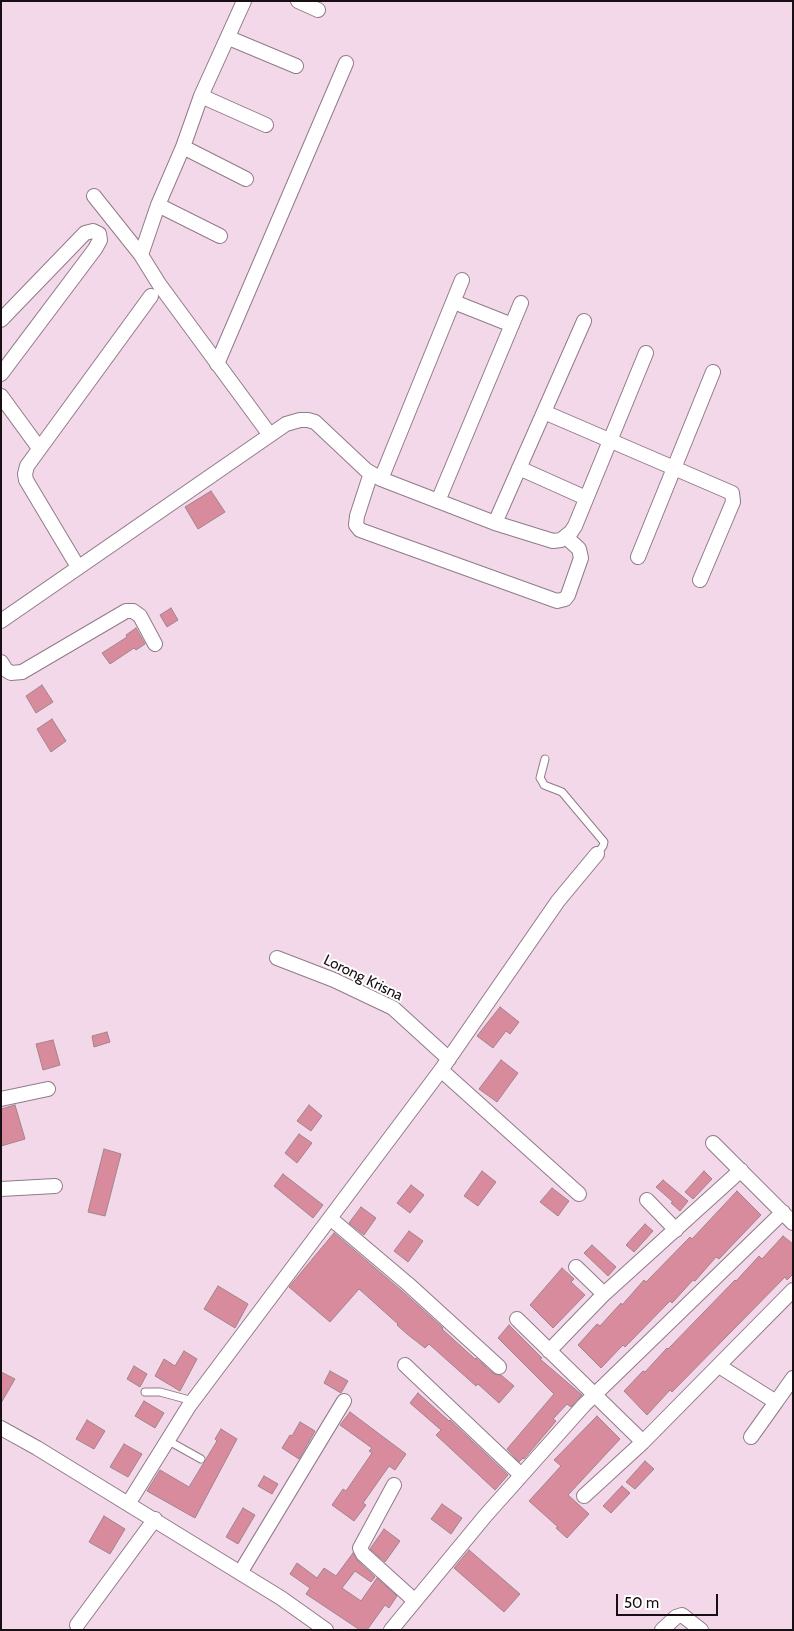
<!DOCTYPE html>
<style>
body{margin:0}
#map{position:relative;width:794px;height:1631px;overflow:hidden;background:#f2d8e9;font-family:Cabin,sans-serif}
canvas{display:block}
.frame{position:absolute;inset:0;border:2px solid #170f14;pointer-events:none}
.scale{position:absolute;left:616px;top:1594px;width:102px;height:22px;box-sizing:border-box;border:2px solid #170f14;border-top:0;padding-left:6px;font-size:15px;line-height:18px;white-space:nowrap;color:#170f14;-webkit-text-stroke:4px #fff;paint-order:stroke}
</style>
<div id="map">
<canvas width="794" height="1631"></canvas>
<div class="frame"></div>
<div class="scale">50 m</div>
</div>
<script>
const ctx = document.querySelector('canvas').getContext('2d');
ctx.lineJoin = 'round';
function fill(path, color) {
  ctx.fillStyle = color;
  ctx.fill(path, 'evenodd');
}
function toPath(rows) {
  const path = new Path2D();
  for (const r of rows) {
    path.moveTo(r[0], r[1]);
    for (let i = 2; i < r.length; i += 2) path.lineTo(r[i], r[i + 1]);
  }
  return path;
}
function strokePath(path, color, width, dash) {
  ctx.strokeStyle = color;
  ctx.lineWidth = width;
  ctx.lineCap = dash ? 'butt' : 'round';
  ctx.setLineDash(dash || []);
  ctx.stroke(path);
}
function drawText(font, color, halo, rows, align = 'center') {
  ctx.font = font + ' Cabin,sans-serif';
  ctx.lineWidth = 4;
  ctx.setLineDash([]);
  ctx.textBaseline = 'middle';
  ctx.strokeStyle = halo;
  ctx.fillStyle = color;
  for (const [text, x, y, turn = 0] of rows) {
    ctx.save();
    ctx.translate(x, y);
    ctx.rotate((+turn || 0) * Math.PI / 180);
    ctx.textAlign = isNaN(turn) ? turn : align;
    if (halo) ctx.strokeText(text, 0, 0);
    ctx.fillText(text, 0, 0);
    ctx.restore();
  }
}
const building = toPath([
 [211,491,225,512,198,529,185,507,211,491],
 [171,608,178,620,167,627,160,615,171,608],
 [136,628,145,644,136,650,134,648,110,664,102,653,127,637,126,635,136,628],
 [42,685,53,702,36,713,26,696,42,685],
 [52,719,66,741,51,752,37,729,52,719],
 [500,1007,519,1022,510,1034,506,1031,493,1048,477,1036,500,1007],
 [107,1032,110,1042,94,1047,92,1036,107,1032],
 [53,1040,60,1065,43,1070,36,1044,53,1040],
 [501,1060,518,1073,497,1102,479,1089,501,1060],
 [15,1105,25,1139,1,1146,1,1109,15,1105],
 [309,1105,322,1116,311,1131,297,1121,309,1105],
 [299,1134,312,1143,297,1163,285,1153,299,1134],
 [104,1149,121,1154,105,1216,88,1212,104,1149],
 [482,1171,496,1182,478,1206,464,1196,482,1171],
 [704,1171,712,1179,693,1199,685,1192,704,1171],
 [283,1174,323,1205,313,1218,274,1186,283,1174],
 [663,1180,688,1201,680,1211,671,1203,673,1202,656,1187,663,1180],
 [411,1185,424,1195,410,1213,397,1203,411,1185],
 [552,1188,569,1201,558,1216,540,1202,552,1188],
 [737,1191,761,1215,719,1259,716,1257,695,1281,693,1280,672,1303,670,1301,625,1347,623,1345,601,1368,578,1345,597,1324,600,1326,621,1303,622,1305,644,1280,646,1282,690,1237,692,1239,737,1191],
 [361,1207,376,1218,364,1235,349,1223,361,1207],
 [645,1224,653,1231,634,1252,626,1245,645,1224],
 [409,1231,423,1241,408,1262,394,1251,409,1231],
 [334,1233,402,1291,443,1328,442,1329,475,1359,476,1358,494,1374,501,1375,514,1386,499,1403,478,1384,476,1386,429,1344,425,1348,407,1334,397,1325,398,1324,359,1289,330,1322,289,1287,334,1233],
 [783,1236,793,1244,793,1274,787,1280,785,1277,672,1392,670,1390,647,1415,624,1391,643,1371,645,1372,667,1348,668,1349,735,1280,736,1281,759,1256,762,1259,783,1236],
 [592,1245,616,1267,608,1276,584,1253,592,1245],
 [562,1268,574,1279,571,1282,585,1295,553,1328,530,1305,562,1268],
 [218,1286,248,1304,235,1328,204,1309,218,1286],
 [509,1325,542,1358,540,1359,582,1395,571,1407,567,1404,553,1419,556,1421,524,1459,523,1458,519,1462,507,1449,554,1394,498,1338,509,1325],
 [184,1351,197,1359,180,1391,155,1376,164,1359,175,1366,184,1351],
 [134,1366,147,1374,140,1387,127,1379,134,1366],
 [330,1371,348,1381,341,1393,324,1383,330,1371],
 [1,1372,15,1379,1,1403,1,1372],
 [418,1393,449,1421,450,1420,508,1475,495,1490,436,1435,441,1430,410,1403,418,1393],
 [144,1401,164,1413,155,1428,135,1416,144,1401],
 [350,1412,406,1454,395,1470,389,1466,363,1503,366,1505,354,1521,332,1505,343,1489,346,1491,372,1453,369,1451,372,1448,340,1425,350,1412],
 [597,1416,620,1439,568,1495,589,1514,567,1538,556,1528,558,1527,529,1501,561,1466,554,1460,597,1416],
 [87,1420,105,1431,94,1449,76,1439,87,1420],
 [300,1422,315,1431,299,1459,282,1448,290,1435,292,1436,300,1422],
 [221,1429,237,1439,195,1518,147,1491,160,1470,189,1487,217,1441,215,1439,221,1429],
 [124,1444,142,1454,128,1477,110,1467,124,1444],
 [645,1461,654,1469,635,1489,626,1482,645,1461],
 [264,1476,278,1484,272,1494,258,1486,264,1476],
 [622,1486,630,1493,611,1513,603,1506,622,1486],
 [442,1504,462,1518,451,1534,431,1519,442,1504],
 [243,1508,255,1515,238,1544,226,1537,243,1508],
 [104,1516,125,1529,110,1554,89,1542,104,1516],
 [384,1529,400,1541,385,1562,370,1549,384,1529],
 [469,1550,520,1594,504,1612,454,1568,469,1550],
 [353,1553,357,1560,375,1577,371,1582,355,1571,342,1588,361,1601,377,1578,397,1596,389,1608,385,1605,367,1630,360,1630,306,1594,310,1588,290,1574,297,1563,317,1578,324,1568,336,1576,353,1553]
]);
fill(building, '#d98b9e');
strokePath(building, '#a1848a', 1);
const service = toPath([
 [545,759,540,778,542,781,544,785,562,792,604,842,603,846,597,854],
 [145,1392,160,1392,193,1401],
 [167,1440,201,1459]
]);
const minor = toPath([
 [298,1,318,10],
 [229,38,296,66],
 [201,96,266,125],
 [183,147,246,179],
 [94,196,141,255,159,284,270,435],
 [158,205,220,236],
 [141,255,158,205,183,147,201,96,244,1],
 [454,302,512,325],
 [1,320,85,233,93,231,99,234,100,240,95,249,1,374],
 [217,364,346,63],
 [1,396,39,448],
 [544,412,732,493,733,502,700,580],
 [519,468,586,498],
 [371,473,357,516,356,525,360,530,557,601,565,599,568,595,581,558,579,549,566,537],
 [381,479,462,280],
 [438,501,521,303],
 [495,523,584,321],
 [638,557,713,372],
 [78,567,26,480,25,474,27,466,151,296],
 [1,621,286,424,300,420,308,420,315,422,366,470,381,479,495,523,553,541,561,540,571,532,575,526,646,353],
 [1,662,6,670,11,673,22,672,126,611,133,611,140,616,155,644],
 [277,958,334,980,393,1008,449,1059],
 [441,1070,579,1194],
 [1,1099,48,1089],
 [713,1143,793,1223],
 [1,1189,55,1186],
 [647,1200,676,1230],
 [330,1218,408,1284,499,1367],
 [576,1267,604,1294],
 [517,1319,643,1442],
 [549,1351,604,1294,741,1170],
 [405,1365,521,1475],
 [719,1366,776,1402,793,1378],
 [1,1428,37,1448,281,1598,326,1630],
 [751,1437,776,1402],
 [394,1485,360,1548,363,1554,415,1601],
 [584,1496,643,1442,793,1290],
 [128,1504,189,1406,441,1070,558,901,597,854],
 [240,1573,344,1401],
 [77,1625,155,1519],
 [391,1630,486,1515,584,1405,783,1212],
 [662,1630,676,1617,682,1615,701,1630]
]);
strokePath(service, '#917a89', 9);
strokePath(minor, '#917a89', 16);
strokePath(service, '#fff', 7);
strokePath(minor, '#fff', 14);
drawText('15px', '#170f14', '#fff', [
 ["Lorong Krisna",363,978,26]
]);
</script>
